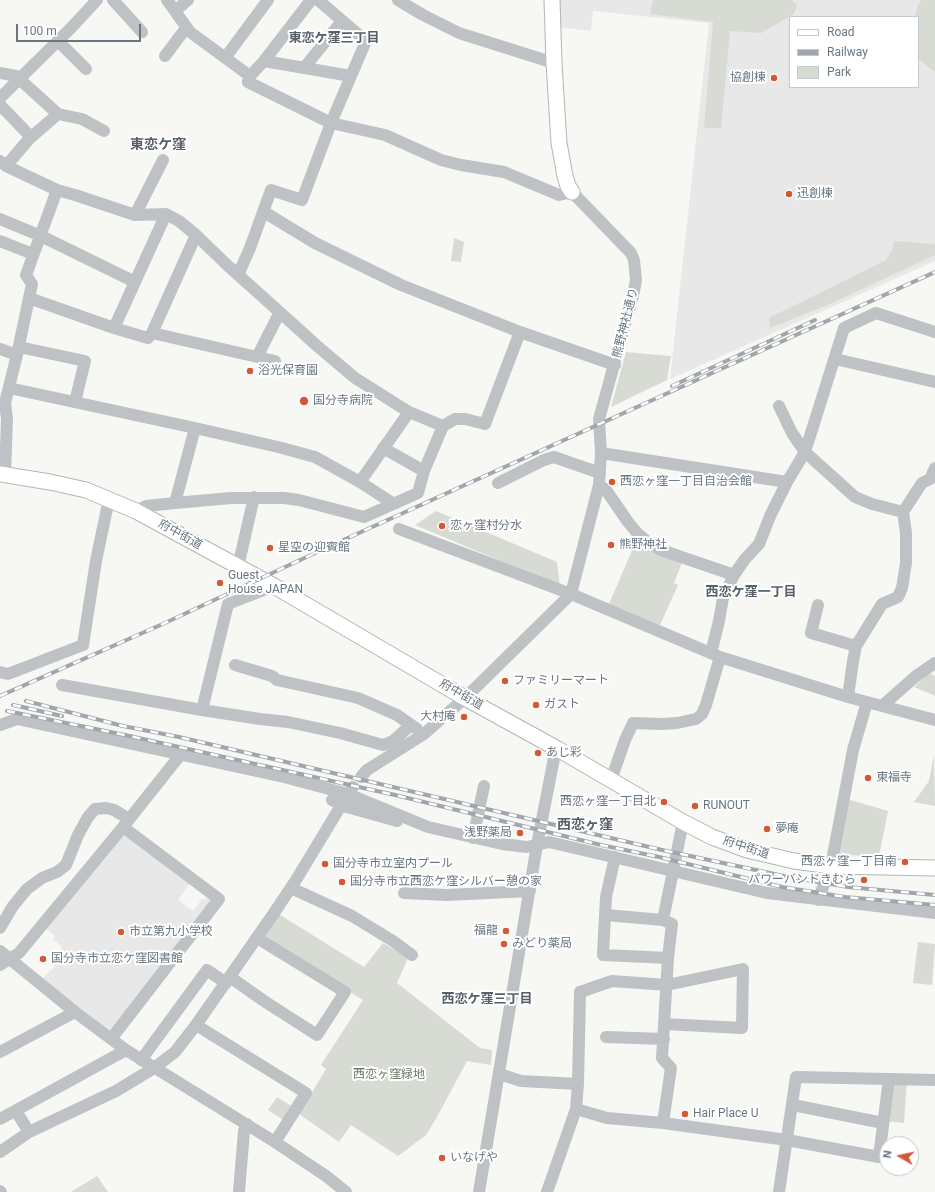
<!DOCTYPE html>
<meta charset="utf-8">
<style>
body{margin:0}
#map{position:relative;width:935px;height:1192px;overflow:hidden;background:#f7f7f4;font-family:Roboto,sans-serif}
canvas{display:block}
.legend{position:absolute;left:789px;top:16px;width:130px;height:72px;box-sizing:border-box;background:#fff;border:1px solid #c3c9cd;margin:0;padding:5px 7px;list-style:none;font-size:12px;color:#697782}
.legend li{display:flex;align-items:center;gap:8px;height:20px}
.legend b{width:20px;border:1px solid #c3c9cd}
.north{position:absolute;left:879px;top:1136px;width:40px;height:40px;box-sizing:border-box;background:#fff;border:1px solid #c3c9cd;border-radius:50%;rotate:279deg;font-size:11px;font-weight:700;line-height:16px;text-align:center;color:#697782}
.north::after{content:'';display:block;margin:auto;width:14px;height:18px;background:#d35837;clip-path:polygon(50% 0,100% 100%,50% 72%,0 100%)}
.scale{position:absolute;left:16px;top:24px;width:125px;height:18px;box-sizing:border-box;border:2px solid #697782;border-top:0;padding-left:5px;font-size:12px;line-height:14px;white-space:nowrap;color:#697782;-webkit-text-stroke:3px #fff;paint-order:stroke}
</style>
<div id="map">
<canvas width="935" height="1192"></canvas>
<ul class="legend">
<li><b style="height:5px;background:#fff"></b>Road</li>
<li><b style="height:5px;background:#a0a6ab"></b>Railway</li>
<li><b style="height:11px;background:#d7dbd4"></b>Park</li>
</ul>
<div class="north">N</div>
<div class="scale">100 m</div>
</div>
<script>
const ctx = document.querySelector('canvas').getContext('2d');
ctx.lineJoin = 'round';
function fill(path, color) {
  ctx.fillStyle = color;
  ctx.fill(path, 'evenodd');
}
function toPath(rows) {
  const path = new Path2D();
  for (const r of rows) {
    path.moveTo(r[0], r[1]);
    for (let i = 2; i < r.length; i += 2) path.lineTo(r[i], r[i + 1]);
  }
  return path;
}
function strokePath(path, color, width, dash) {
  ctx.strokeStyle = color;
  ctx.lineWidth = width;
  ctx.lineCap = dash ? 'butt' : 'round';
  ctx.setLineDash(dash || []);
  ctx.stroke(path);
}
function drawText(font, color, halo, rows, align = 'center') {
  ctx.font = font + ' Roboto,"Noto Sans JP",sans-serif';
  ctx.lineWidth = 4;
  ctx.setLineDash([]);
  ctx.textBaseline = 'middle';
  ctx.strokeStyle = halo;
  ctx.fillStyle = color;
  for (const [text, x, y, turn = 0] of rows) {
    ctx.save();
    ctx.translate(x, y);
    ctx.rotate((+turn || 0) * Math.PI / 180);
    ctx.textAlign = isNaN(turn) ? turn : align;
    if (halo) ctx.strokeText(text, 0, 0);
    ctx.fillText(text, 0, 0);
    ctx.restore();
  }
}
fill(toPath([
 [558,0,935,0,935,261,670,379,709,23,593,11,591,31,558,27],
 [790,17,918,17,918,87,790,87],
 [126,833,191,882,178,900,193,911,202,899,204,900,208,895,213,899,111,1034,41,981,51,969,52,970,55,966,54,965,62,955,59,952,62,947,53,939,55,936,45,928]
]), '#e7e8e7');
fill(toPath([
 [653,0,792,0,797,5,794,14,761,33,730,31,721,128,704,128,713,22,650,14],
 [921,0,935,0,935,72,918,59,918,17,915,17,917,8],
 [454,238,464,242,461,262,451,261],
 [894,241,935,244,935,255,830,304,770,328,769,318,886,260,892,251],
 [626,352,671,356,667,380,611,407],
 [436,511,557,562,560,586,415,525],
 [637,539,683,560,674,583,678,585,660,625,609,604],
 [929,673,935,676,935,696,914,687],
 [934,755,935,806,914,802,929,781],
 [847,799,888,811,879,856,838,855],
 [277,913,364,967,383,943,408,958,397,983,480,1048,492,1050,491,1065,467,1061,437,1117,426,1135,398,1156,351,1125,339,1142,299,1114,326,1069,321,1065,363,1000,264,939],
 [918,942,935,944,932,985,913,983],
 [907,1079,904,1123,884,1121,889,1084],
 [277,1097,293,1107,285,1121,268,1110],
 [97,1176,108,1192,71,1192]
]), '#d7dbd4');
const major = toPath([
 [552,0,554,63,559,143,565,176,568,186,572,192],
 [0,474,50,482,86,490,136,511,274,586,465,698,556,748,683,822,712,837,747,850,794,861,831,866,935,868]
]);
strokePath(major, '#b2b6b9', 17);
strokePath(toPath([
 [113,0,142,32],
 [167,0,190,32,250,76],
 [311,0,264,61,250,76,248,82,331,123,385,135,441,160,461,165,504,172,559,195,572,192,631,253,634,260,636,280,633,296,599,419,601,453,599,485,571,594],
 [398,0,423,15,459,33,554,63],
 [175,11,188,0],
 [58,41,86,69],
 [165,56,186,28],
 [225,58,268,0],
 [264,61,351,76],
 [304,68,342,21],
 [0,73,16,76,58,114],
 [0,98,71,28,97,0],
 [0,105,31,137],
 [0,161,6,166,57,190,75,195,135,215,166,214,179,221,196,235,226,264,294,325,316,345,355,378,409,412,443,426],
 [6,166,29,139,58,114,82,119,104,131],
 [264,212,315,243,401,285,520,332,615,365],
 [135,215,163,160],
 [0,219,41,236,135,282],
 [0,241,33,254],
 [238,275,250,248,271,190,302,200,331,123,366,41,318,0],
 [29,298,114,328,148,338,152,333,196,235],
 [114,328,166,214],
 [152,333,275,361],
 [19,347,85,361,75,402],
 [0,349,17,355],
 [257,357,280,312],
 [835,359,935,382],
 [9,388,195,428],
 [779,406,792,433,805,452,855,497,872,504,903,512],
 [383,448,424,471],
 [601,453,787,482],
 [5,475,7,419,5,403,17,355,32,284,26,275,57,190],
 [360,482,394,504],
 [498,483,544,460,554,457,600,473],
 [599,485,606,490,628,522,638,534,649,543,661,550,734,575],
 [175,503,195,428,278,447,315,457,360,482,409,412],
 [136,511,146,506,175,503,231,498,284,498,299,500,364,517,418,493,424,471,443,426,455,419,465,419,485,424,520,332],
 [399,529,571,594,720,657,848,697,935,720],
 [238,567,254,497],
 [818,605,811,633,856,646],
 [711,653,719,621,723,598,734,575,745,559,759,544,771,514,787,482,805,452,844,328,876,313,935,332],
 [235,665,272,676,277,680,358,698,397,715,417,729],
 [0,672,8,674,83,645,96,561,109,499],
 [62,685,202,710,260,719,288,722,340,733,383,745,393,741,411,725],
 [848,697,853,661,856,646,882,604,898,597,902,588,906,563,906,533,903,512,922,483,930,479,935,468],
 [882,706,916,676,935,663],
 [202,710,228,604,274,586],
 [0,725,17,719,284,777,348,794,428,827,502,844,527,847,549,842,767,893,935,913],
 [361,777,367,770,424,734,465,698,571,594],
 [611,780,625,740,633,723,662,724,677,723,696,719,702,714,706,705,720,657],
 [347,807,397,821],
 [473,838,484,786],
 [615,857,606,897,603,955,668,958],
 [291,888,352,916,393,941,412,955],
 [404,893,447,895,530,891],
 [818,900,831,866,853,750,867,702],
 [606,915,663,920,672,924,668,958,662,1058,671,1068,663,1123],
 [663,920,683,822],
 [0,928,13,906,27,889,42,878,57,872,66,865,78,835,88,817,95,809,106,808,114,810,129,819],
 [0,951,75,1012,126,1050,275,1142,326,1176,346,1192],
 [0,965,19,953,123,827,181,754],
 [230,977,264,1001,317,1035,345,992,257,938],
 [196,1025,306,1093,275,1142],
 [606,1037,664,1039],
 [111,1039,219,899,123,827],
 [0,1052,75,1012],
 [141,1060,207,970,226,983],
 [499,1074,521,1081,578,1084],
 [793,1105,883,1123],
 [576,1109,607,1118,663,1123,787,1140,879,1157,889,1079],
 [16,1111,29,1132],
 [0,1119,126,1050],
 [0,1152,29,1132,116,1091,154,1068,175,1052,196,1025,274,913,296,880,348,794,353,787],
 [0,1191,1,1192],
 [239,1192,244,1131,247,1124],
 [479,1192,537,845,556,748],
 [547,1192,576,1109,578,1084,580,992,612,981,667,985,743,969,742,1028,664,1024],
 [779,1192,796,1077,935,1080]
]), '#bec2c5', 12);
strokePath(major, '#fff', 15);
const rail = toPath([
 [672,386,815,320],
 [0,696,165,623,328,547,935,272],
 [26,701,123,726,179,737,662,850,784,876,848,887,935,895],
 [13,705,62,716],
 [7,711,125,735,395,795,601,845,659,857,782,887,845,897,935,905]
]);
strokePath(rail, '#a0a6ab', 4);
strokePath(rail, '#fff', 2.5, [8]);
strokePath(toPath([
 [332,800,347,807]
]), '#bec2c5', 12);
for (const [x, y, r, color] of [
 [774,78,4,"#d35837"],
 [789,194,4,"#d35837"],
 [250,371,4,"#d35837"],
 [304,401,5,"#d35837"],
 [612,482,4,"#d35837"],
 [442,526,4,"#d35837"],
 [611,545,4,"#d35837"],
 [270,548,4,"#d35837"],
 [220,583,4,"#d35837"],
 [505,681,4,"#d35837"],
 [536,705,4,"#d35837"],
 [464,717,4,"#d35837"],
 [538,753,4,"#d35837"],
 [868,778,4,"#d35837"],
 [664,802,4,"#d35837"],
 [695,806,4,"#d35837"],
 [767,829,4,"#d35837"],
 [520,833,4,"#d35837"],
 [905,862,4,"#d35837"],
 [325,864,4,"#d35837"],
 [864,880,4,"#d35837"],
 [342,882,4,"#d35837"],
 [506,931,4,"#d35837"],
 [121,932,4,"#d35837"],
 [504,944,4,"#d35837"],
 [43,959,4,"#d35837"],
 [685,1114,4,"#d35837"],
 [442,1158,4,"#d35837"]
]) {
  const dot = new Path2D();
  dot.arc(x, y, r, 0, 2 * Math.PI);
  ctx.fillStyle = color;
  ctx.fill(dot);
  strokePath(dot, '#fff', 1.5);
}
drawText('12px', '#697782', '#fff', [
 ["協創棟",766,78,"right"],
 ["迅創棟",797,194],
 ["浴光保育園",258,371],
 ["国分寺病院",313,401],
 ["西恋ヶ窪一丁目自治会館",620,482],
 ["恋ヶ窪村分水",450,526],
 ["熊野神社",619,545],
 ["星空の迎賓館",278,548],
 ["Guest",228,576],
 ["House JAPAN",228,590],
 ["ファミリーマート",513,681],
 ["ガスト",544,705],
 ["大村庵",456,717,"right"],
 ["あじ彩",546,753],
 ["東福寺",876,778],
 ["西恋ヶ窪一丁目北",656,802,"right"],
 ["RUNOUT",703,806],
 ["夢庵",775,829],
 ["浅野薬局",512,833,"right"],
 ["西恋ヶ窪一丁目南",897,862,"right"],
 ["国分寺市立室内プール",333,864],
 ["パワーバンドきむら",856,880,"right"],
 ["国分寺市立西恋ケ窪シルバー憩の家",350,882],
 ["福龍",498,931,"right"],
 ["市立第九小学校",129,932],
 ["みどり薬局",512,944],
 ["国分寺市立恋ケ窪図書館",51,959],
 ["Hair Place U",693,1114],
 ["いなげや",450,1158]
], 'left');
drawText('12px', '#697782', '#fff', [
 ["熊野神社通り",626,323,-76],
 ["府中街道",180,535,29],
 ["府中街道",461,695,30],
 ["府中街道",746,848,18]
]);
drawText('12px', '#6b7a67', '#fff', [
 ["西恋ヶ窪緑地",389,1075]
]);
drawText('bold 13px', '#566068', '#fff', [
 ["東恋ケ窪三丁目",334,39],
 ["西恋ケ窪一丁目",751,593],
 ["西恋ケ窪三丁目",487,1000]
]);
drawText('bold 14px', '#566068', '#fff', [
 ["東恋ケ窪",158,145],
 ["西恋ヶ窪",585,825]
]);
</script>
